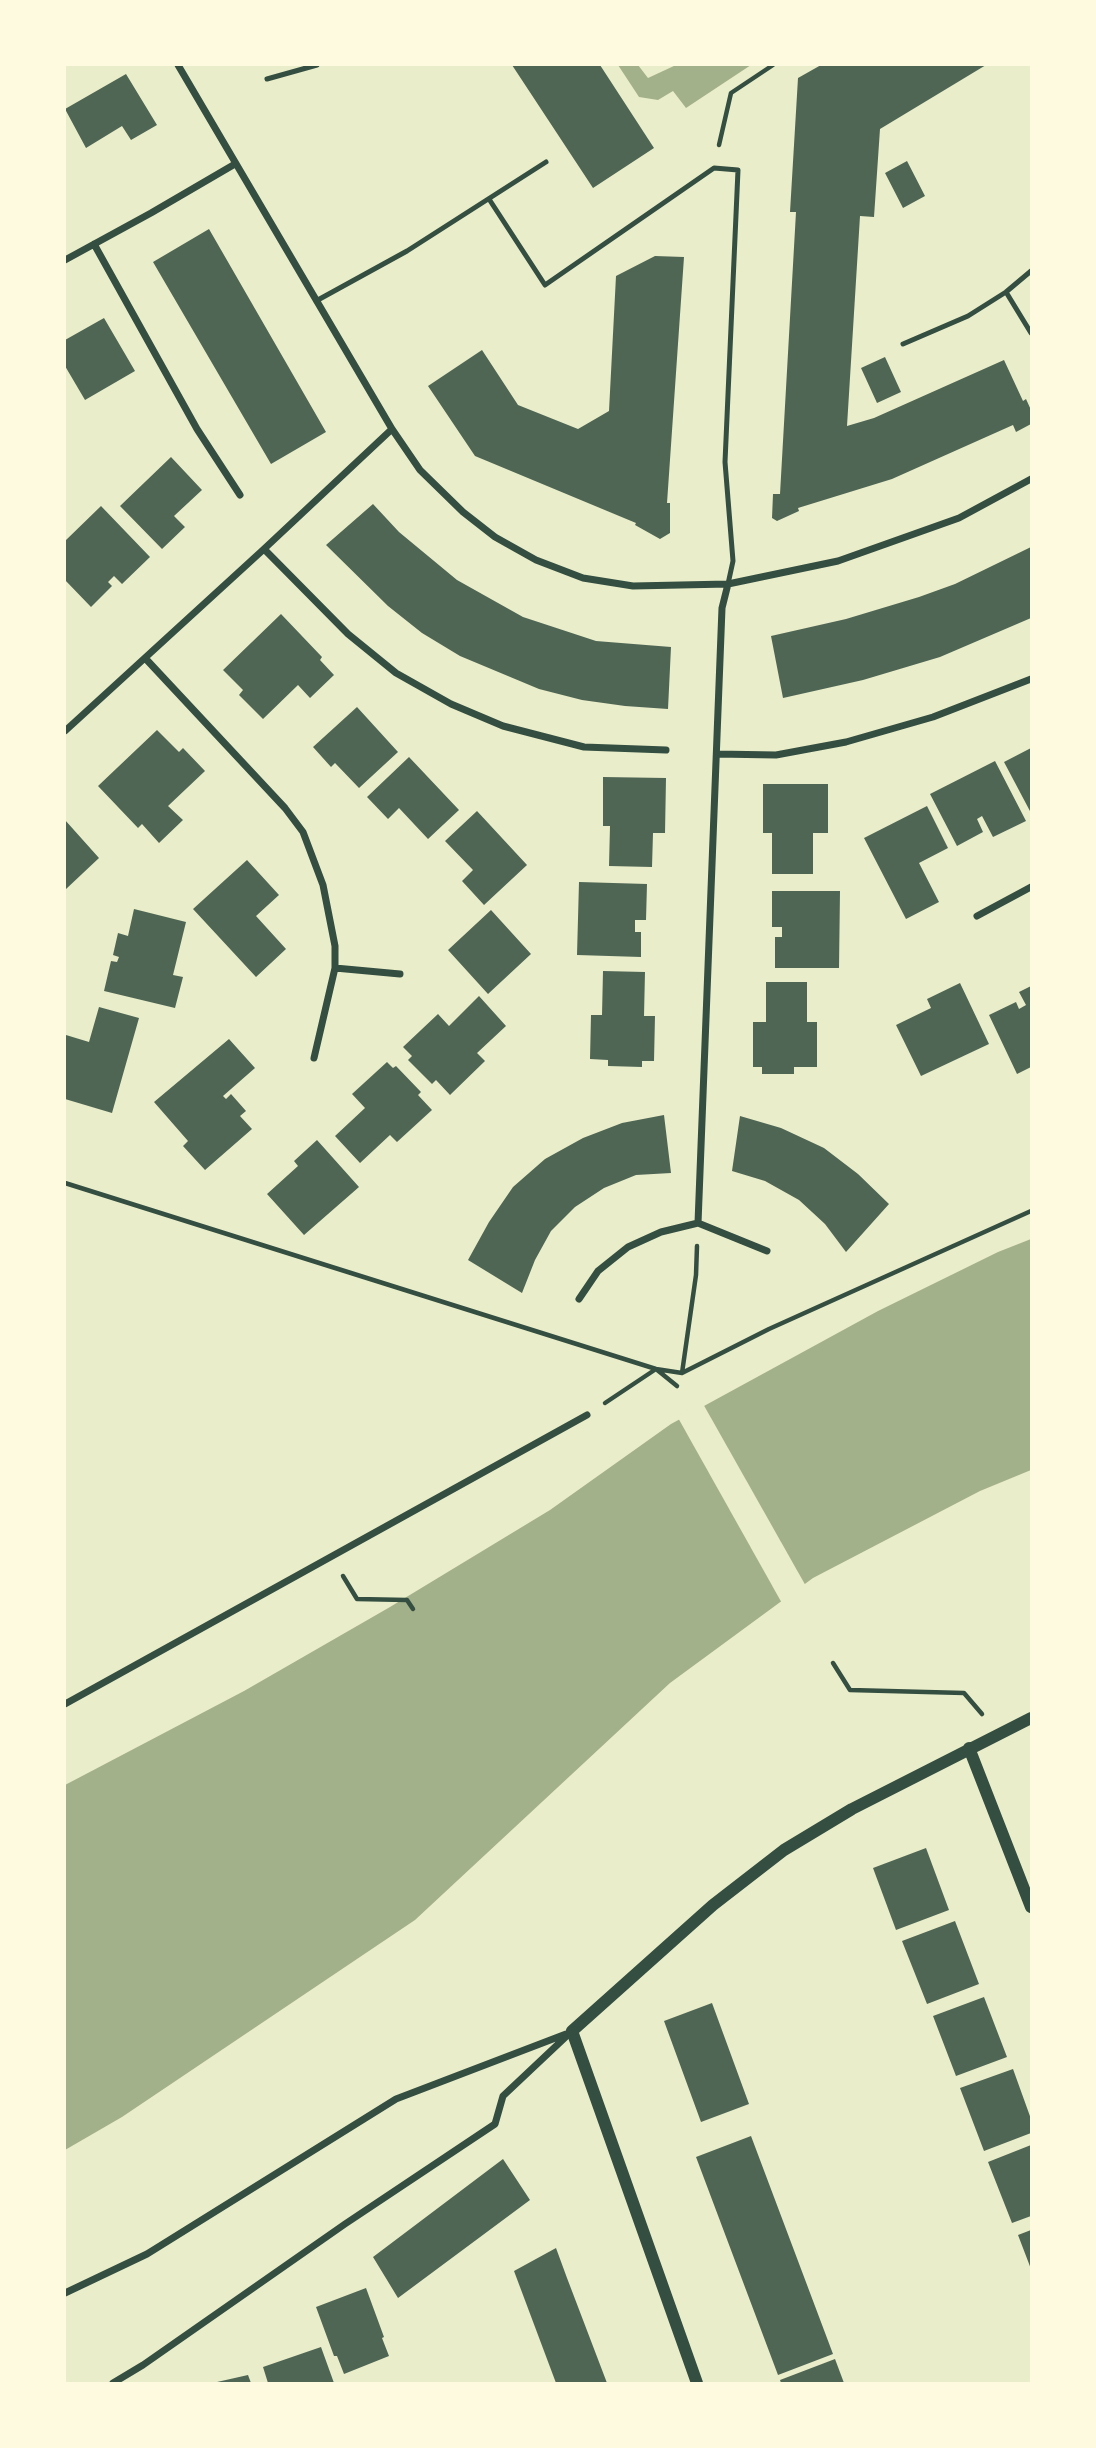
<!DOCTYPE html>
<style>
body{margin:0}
#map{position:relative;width:1096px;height:2448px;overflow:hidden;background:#e9edc9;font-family:Manrope,sans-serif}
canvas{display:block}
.frame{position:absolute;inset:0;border:66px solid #fefae0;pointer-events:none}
</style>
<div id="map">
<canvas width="1096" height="2448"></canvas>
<div class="frame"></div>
</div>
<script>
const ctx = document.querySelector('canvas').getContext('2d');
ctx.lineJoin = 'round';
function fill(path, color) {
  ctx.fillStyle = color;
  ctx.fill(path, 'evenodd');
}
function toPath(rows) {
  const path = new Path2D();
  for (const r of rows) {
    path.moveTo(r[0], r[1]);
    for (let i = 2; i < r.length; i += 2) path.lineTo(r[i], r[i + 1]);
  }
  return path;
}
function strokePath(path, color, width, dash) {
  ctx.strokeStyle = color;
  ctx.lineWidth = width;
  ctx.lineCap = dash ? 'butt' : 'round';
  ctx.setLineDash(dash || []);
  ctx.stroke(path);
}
fill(toPath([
 [618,65,638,65,648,78,676,65,751,65,686,108,673,91,658,100,639,97],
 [1031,1239,1031,1470,980,1491,813,1578,670,1683,415,1920,122,2117,65,2150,65,1785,244,1691,390,1607,550,1510,671,1424,878,1311,998,1252]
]), '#a3b18a');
fill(toPath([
 [702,1402,807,1588,783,1605,677,1416]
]), '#e9edc9');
fill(toPath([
 [512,65,600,65,654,148,593,188],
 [821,65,986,65,880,129,874,217,860,216,847,426,874,418,1004,360,1023,401,1026,399,1031,410,1031,424,1016,432,1013,425,892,479,798,508,799,511,777,521,772,518,773,494,780,494,796,212,790,212,798,78],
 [126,74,157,125,131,140,122,126,86,148,65,109],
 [907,161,925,196,903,208,885,173],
 [209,229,326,432,271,464,153,262],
 [655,256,684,257,667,503,670,503,670,533,660,539,635,525,636,523,475,456,428,386,482,350,518,405,578,429,609,411,616,276],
 [104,318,135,371,85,400,65,366,65,340],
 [885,357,901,392,877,403,861,368],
 [171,457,202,490,174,516,185,527,162,549,120,506],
 [373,504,399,532,457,580,523,617,596,641,671,647,668,709,625,706,582,700,539,689,460,656,422,633,388,606,326,545],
 [101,506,150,557,122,584,114,576,108,582,112,586,91,607,65,580,65,541],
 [1031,547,1031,618,940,657,863,680,783,698,771,636,846,619,919,597,955,584],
 [281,614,322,657,320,660,334,675,310,698,298,685,263,719,239,695,243,690,223,670],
 [357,707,398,752,359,788,335,763,331,767,313,747],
 [157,730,179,752,183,748,205,771,168,806,183,820,159,843,142,824,138,828,98,786],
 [1031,748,1031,813,1004,762],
 [409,757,459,810,428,839,399,808,388,819,367,797],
 [995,761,1026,821,993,837,982,816,977,819,983,832,957,846,930,794],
 [603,777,666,778,665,833,653,833,652,867,609,866,610,826,603,826],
 [763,784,828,784,828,833,813,833,813,874,772,874,772,833,763,833],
 [927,806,948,848,919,863,939,902,906,919,864,838],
 [477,811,527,865,484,905,462,881,473,870,445,841],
 [65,820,99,858,65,890],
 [247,860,279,895,256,916,286,949,256,977,193,909],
 [579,882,647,884,646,920,635,920,635,932,641,932,641,957,577,955],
 [772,891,840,891,839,968,775,968,775,937,782,937,782,927,772,927],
 [134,909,186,922,173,975,183,977,175,1008,104,991,111,961,117,962,119,957,113,955,118,933,128,936],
 [491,910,531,954,488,994,448,950],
 [603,971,645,972,644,1016,655,1016,654,1061,642,1061,642,1067,608,1066,608,1060,590,1059,591,1015,602,1015],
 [766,982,807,982,807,1022,817,1022,817,1067,794,1067,794,1074,762,1074,762,1067,753,1067,753,1022,766,1022],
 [960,983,989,1044,921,1076,896,1025,931,1008,927,999],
 [1031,986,1031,1067,1017,1074,989,1015,1016,1002,1019,1009,1026,1005,1019,992],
 [479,996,506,1026,477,1053,485,1061,450,1095,436,1080,432,1084,408,1060,412,1056,403,1047,438,1014,449,1026],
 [99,1007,139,1018,112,1113,65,1099,66,1035,89,1042],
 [229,1039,255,1068,223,1096,226,1099,231,1094,246,1111,240,1116,252,1129,205,1170,183,1146,188,1141,154,1102],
 [387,1062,393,1068,396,1066,421,1092,418,1095,432,1110,397,1142,390,1135,360,1163,335,1136,365,1108,352,1094],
 [664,1115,671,1173,636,1175,604,1188,575,1207,551,1231,535,1260,522,1293,468,1260,489,1222,513,1187,545,1159,583,1138,622,1123],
 [740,1116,781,1128,824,1148,858,1174,889,1204,846,1252,825,1224,799,1200,765,1181,732,1171],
 [317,1140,359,1187,304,1235,267,1194,298,1166,294,1161],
 [926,1848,949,1910,896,1930,873,1868],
 [955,1921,979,1984,927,2004,902,1941],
 [984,1997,1007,2057,956,2076,933,2016],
 [712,2003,749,2104,701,2122,664,2021],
 [1013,2069,1031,2119,1031,2133,984,2151,960,2088],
 [751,2136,833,2354,778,2375,696,2157],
 [1031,2145,1031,2216,1012,2223,988,2162],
 [503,2159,530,2200,398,2298,373,2257],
 [1031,2230,1031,2269,1018,2235],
 [556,2248,567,2278,607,2383,556,2383,514,2271],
 [366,2288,384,2337,382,2338,389,2356,344,2374,337,2356,334,2356,316,2307],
 [321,2347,334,2383,268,2383,263,2367],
 [835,2359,844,2383,781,2383,780,2380],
 [248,2375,251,2383,217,2383,217,2382]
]), '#4f6655');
strokePath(toPath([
 [719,145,731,93,773,65],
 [65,1183,656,1369,682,1373,769,1329,1031,1211],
 [682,1373,696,1275,697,1246],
 [605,1403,656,1369,677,1386],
 [343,1576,357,1599,407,1600,413,1609],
 [833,1663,850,1690,964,1693,982,1714]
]), '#344e41', 4.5);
strokePath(toPath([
 [267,79,317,65],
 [489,199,545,285,714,168,738,170,725,462,733,561,728,584],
 [1006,292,1031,333],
 [316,301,407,251,546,162],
 [903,344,968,316,1006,292,1031,271]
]), '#344e41', 5);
strokePath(toPath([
 [178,65,392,429,420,470,463,512,495,537,536,560,583,578,633,586,728,584,838,561,959,518,1031,479],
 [94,244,197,429,240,495],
 [65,260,151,213,235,164],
 [264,549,348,634,396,673,451,704,503,726,584,747,666,750],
 [145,658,285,808,303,832,323,885,335,946,335,968,314,1058],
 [65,731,264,549,392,429],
 [717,754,776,755,846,742,933,717,1031,679],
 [977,916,1031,887],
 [335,968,400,974],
 [698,1223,722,608,728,584],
 [579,1299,598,1271,628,1247,661,1232,698,1223,767,1251],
 [65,1704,587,1415],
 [65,2293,147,2254,396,2099,566,2034],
 [113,2383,143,2365,345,2224,495,2124,503,2096,572,2031]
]), '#344e41', 7);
strokePath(toPath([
 [969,1748,1031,1907],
 [697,2383,572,2031,713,1905,784,1850,852,1809,1031,1718]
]), '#344e41', 12);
</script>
